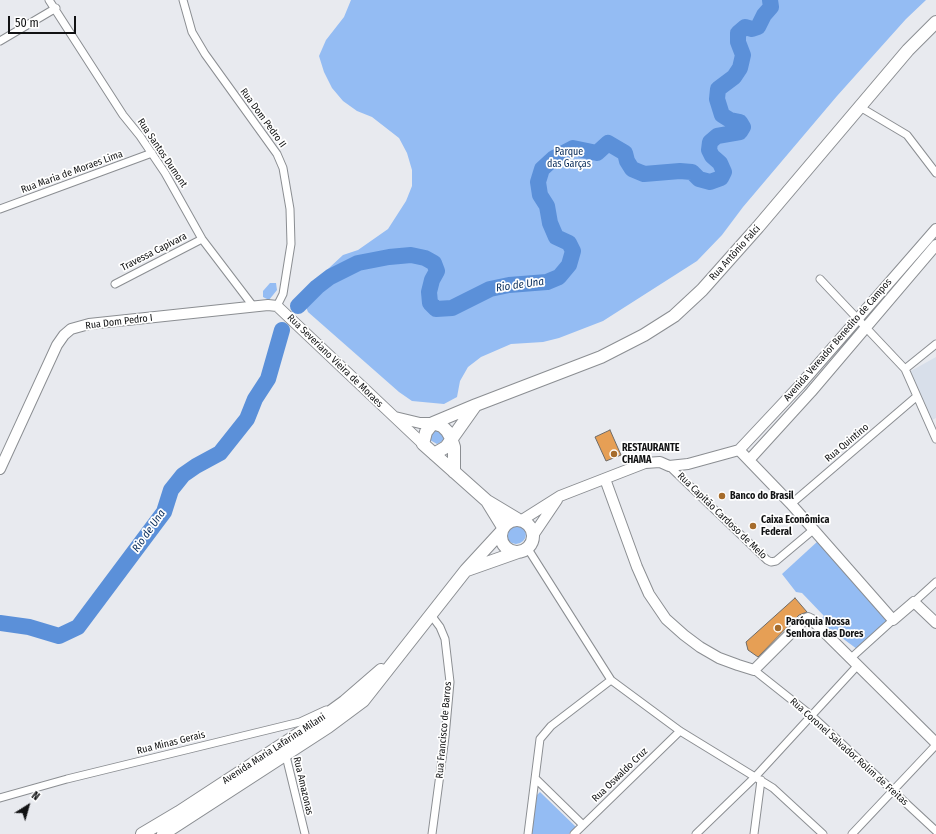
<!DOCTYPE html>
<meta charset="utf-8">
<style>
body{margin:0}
#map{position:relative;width:936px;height:834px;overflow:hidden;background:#e8eaef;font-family:"Fira Sans Condensed",sans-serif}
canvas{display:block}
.north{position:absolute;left:8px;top:786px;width:40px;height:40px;-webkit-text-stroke:3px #fff;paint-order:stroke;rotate:37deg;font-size:11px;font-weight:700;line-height:16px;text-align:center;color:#111213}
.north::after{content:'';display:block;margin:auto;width:14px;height:18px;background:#111213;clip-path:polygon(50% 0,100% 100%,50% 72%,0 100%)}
.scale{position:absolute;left:8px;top:16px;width:68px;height:18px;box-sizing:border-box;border:2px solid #111213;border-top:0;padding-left:5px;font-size:12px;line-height:14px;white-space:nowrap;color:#111213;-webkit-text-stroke:3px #fff;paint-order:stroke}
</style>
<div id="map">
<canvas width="936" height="834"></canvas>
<div class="north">N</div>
<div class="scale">50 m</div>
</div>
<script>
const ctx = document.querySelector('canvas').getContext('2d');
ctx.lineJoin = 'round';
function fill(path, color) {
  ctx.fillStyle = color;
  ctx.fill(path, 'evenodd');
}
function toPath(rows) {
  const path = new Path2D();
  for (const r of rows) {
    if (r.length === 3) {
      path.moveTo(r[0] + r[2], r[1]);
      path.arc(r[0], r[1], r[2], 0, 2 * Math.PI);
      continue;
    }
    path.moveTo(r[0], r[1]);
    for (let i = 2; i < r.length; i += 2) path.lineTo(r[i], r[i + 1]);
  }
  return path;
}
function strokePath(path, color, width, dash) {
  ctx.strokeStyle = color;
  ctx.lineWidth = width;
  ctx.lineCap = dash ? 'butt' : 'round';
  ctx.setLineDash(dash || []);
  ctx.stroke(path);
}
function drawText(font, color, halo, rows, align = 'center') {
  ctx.font = font + ' "Fira Sans Condensed",sans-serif';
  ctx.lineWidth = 3.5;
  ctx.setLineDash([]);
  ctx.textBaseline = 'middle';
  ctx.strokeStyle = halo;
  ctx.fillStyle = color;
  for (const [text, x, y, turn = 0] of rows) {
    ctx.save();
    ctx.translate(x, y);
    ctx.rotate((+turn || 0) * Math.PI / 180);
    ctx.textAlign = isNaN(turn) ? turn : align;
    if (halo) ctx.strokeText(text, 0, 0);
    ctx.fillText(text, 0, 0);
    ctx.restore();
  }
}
fill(toPath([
 [936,357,936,418,932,420,909,372]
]), '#d8dfea');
fill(toPath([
 [351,0,926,0,906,19,837,96,743,207,722,235,697,261,603,321,559,338,543,342,511,344,481,357,468,367,460,381,457,397,444,404,412,401,399,392,308,312,301,294,343,255,358,250,388,229,406,201,412,186,412,170,407,153,399,138,372,117,357,111,343,101,332,88,324,72,319,56,326,40,344,17],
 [270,283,276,283,277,290,269,300,263,297,263,291],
 [438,428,445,438,441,442,437,444,430,440,430,433],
 [516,534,10],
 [818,541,890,619,857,649,819,621,824,616,802,593,796,592,782,574],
 [540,792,576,827,569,834,531,834,537,795]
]), '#94bcf3');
strokePath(toPath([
 [298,306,317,287,330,277,358,263,389,257,411,255,425,258,434,263,437,271,432,280,429,292,430,303,436,309,452,308,490,289,509,285,547,282,559,277,569,265,573,251,569,243,556,237,550,223,547,206,540,195,538,182,542,169,554,158,573,148,597,153,608,143,625,153,627,161,632,169,644,174,680,171,692,172,699,179,710,182,721,178,724,172,720,163,712,156,709,150,710,142,717,136,740,132,743,127,740,122,730,120,722,115,717,99,718,89,734,77,740,68,743,55,738,42,738,33,745,27,752,29,758,27,764,15,771,7,770,0],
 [0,623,29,627,59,636,78,627,164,512,171,490,183,475,196,466,220,453,247,419,255,399,268,379,282,330]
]), '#5b90d9', 16);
const building = toPath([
 [610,430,621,455,606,461,595,437,610,430],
 [795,598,807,612,799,615,758,657,748,650,746,642,795,598]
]);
fill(building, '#e69f55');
strokePath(building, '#6e6b68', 1);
const street = toPath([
 [49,0,123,115,140,136,165,173,202,239,253,306],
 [183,0,192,32,205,54,277,154,283,168,290,209,291,244,283,294,277,306],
 [0,41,56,8],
 [860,107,907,135,936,173],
 [0,209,152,153],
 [820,279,905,369,936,439],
 [115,284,202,239],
 [905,369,936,344],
 [669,466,767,560,771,562,776,561,813,530],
 [791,504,916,397],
 [528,549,611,680,680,731,773,788,823,834],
 [914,602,936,582],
 [431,615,440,627,445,639,450,682,445,737,432,834],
 [851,658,893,620],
 [754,670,812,716,936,831],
 [285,752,305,834],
 [536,779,583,825],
 [0,798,67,779,300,722,326,710],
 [528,834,540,739,551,726,611,680],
 [574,834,680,731],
 [696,834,755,777,858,665],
 [754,834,761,780],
 [852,834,936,745]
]);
const secondary = toPath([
 [395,417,420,423,433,423],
 [739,450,800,385,936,229],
 [739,450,791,504,893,620,914,602,936,623],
 [750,459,811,392,936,245],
 [0,469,57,345,64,335,71,329,89,324,268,305,277,306,423,444],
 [605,479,637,567,649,594,666,619,684,635,700,647,719,658,738,665,754,670,804,620,808,618,812,620,936,743],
 [522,520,560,496,645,463,660,462,669,466,688,464,739,450],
 [534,534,557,500]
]);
const primary = toPath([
 [433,423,442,426,447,431,451,438,454,447,454,472],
 [434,454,446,447,475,406],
 [487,501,503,527],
 [517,519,487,501,423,444,426,432,433,423,476,405,601,357,644,335,674,316,702,290,758,227,908,50,936,22],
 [517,536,16],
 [467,570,518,552],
 [142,834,179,812,315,723,344,702,381,670],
 [163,834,328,727,363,701,466,570,501,532]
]);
strokePath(street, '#8b8e92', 9);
strokePath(secondary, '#8b8e92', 12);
strokePath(primary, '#8b8e92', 14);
strokePath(street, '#fff', 7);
strokePath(secondary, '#fff', 10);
strokePath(primary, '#fff', 12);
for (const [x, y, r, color] of [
 [614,454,4,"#a66c2c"],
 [722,496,4,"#a66c2c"],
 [753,526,4,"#a66c2c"],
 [778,628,4,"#a66c2c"]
]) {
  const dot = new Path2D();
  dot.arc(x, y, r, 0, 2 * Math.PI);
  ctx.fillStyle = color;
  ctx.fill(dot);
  strokePath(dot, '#fff', 1.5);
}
drawText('10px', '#111213', '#fff', [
 ["Rua Dom Pedro II",263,118,54],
 ["Rua Santos Dumont",162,153,56],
 ["Rua Maria de Moraes Lima",72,172,-20],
 ["Travessa Capivara",154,252,-27],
 ["Rua Antônio Falci",735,253,-48],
 ["Rua Dom Pedro I",119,322,-7],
 ["Avenida Vereador Benedito de Campos",838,340,-49],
 ["Rua Severiano Vieira de Moraes",335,361,44],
 ["Rua Quintino",847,443,-40],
 ["Rua Capitão Cardoso de Melo",722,516,44],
 ["Rua Francisco de Barros",444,730,-85],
 ["Rua Minas Gerais",171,743,-14],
 ["Avenida Maria Lafarina Milani",274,749,-33],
 ["Rua Coronel Salvador Rolim de Freitas",849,752,42],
 ["Rua Oswaldo Cruz",620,775,-44],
 ["Rua Amazonas",303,786,77]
]);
drawText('10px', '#042856', '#fff', [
 ["Parque",569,152],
 ["das Garças",569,164]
]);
drawText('bold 10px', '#111213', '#fff', [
 ["RESTAURANTE",622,448],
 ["CHAMA",622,460],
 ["Banco do Brasil",730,496],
 ["Caixa Econômica",761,520],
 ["Federal",761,532],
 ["Paróquia Nossa",786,622],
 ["Senhora das Dores",786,634]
], 'left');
drawText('italic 11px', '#0f3361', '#fff', [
 ["Rio de Una",520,285,-8],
 ["Rio de Una",149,531,-55]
]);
</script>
